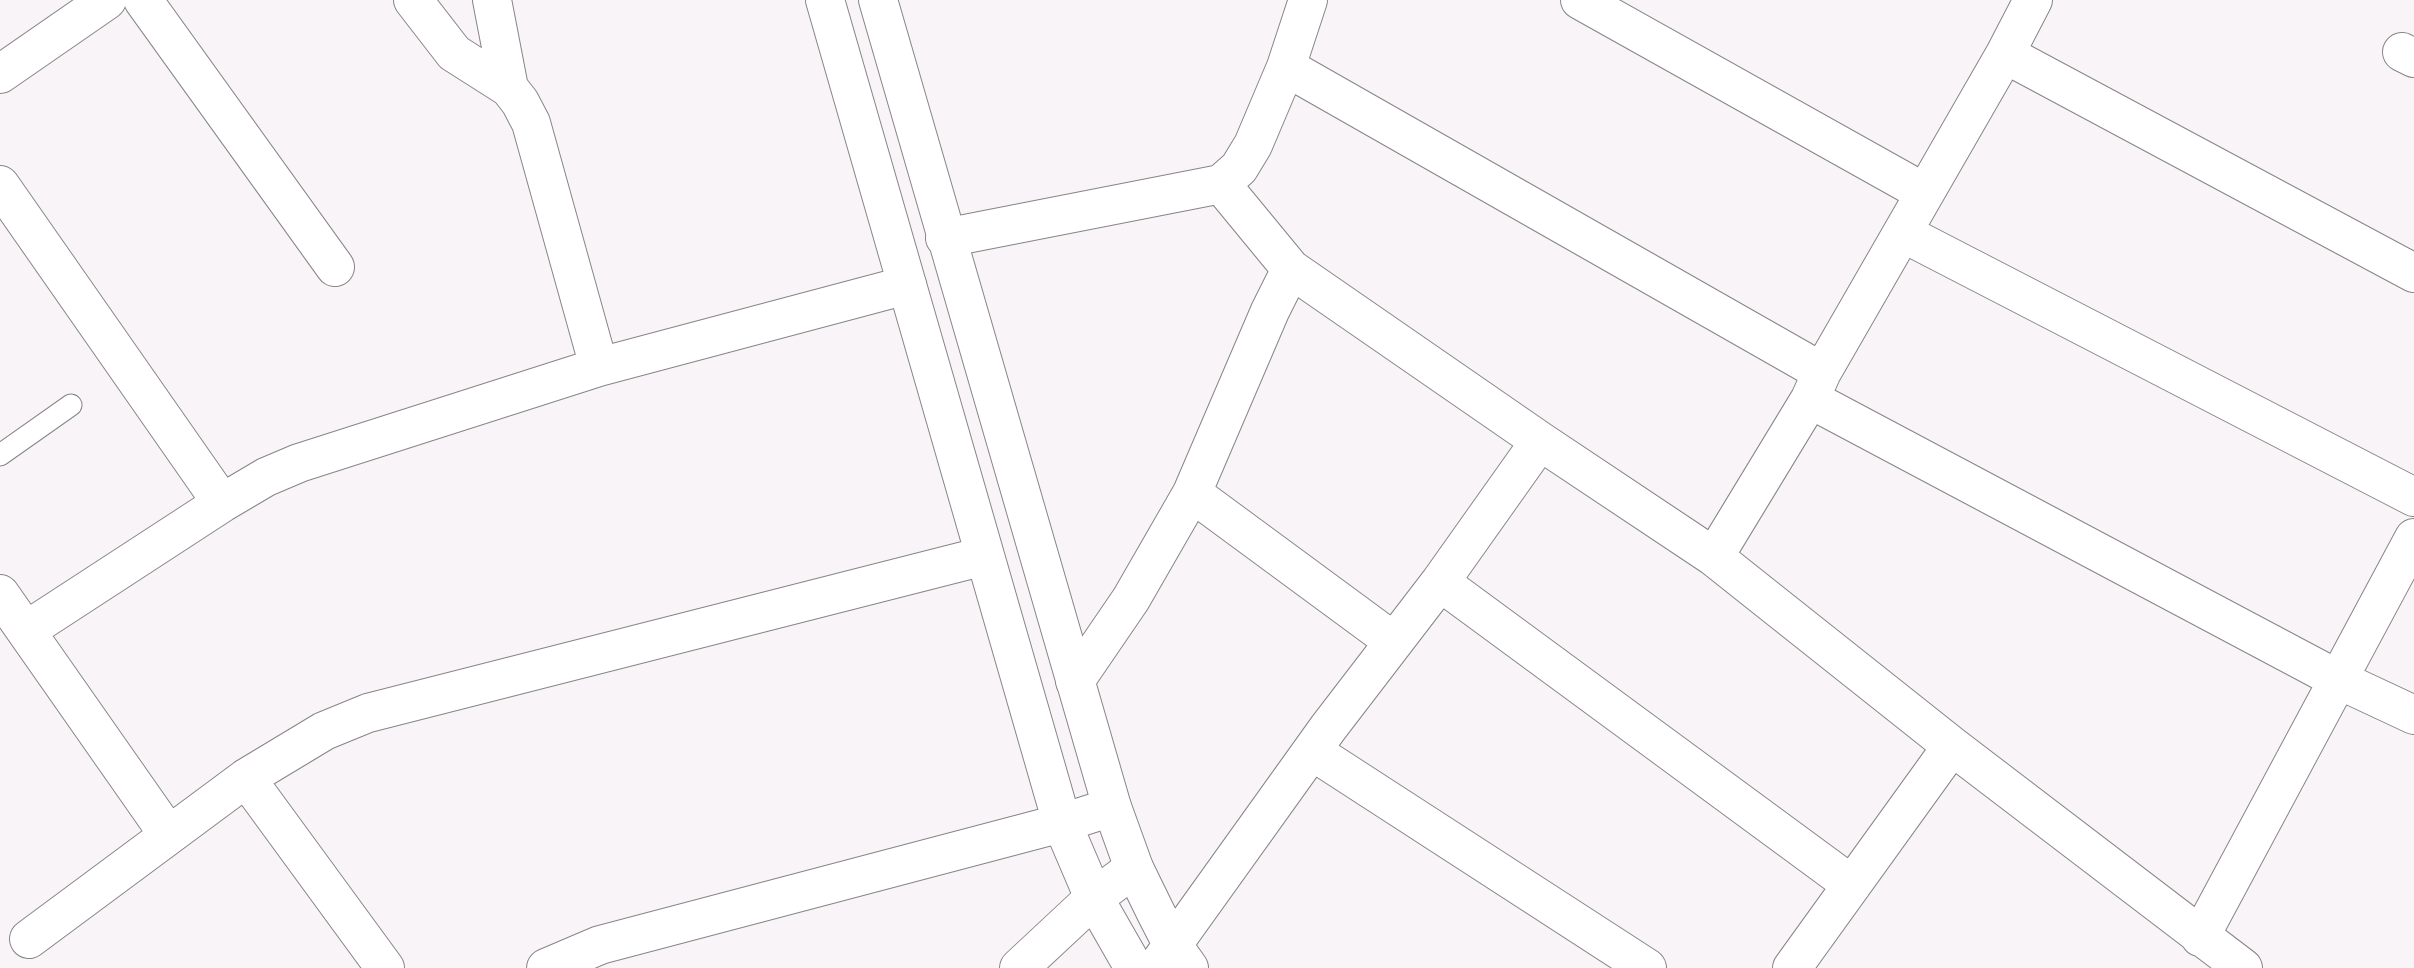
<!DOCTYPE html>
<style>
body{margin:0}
canvas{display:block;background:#f8f4f7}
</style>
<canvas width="2414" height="968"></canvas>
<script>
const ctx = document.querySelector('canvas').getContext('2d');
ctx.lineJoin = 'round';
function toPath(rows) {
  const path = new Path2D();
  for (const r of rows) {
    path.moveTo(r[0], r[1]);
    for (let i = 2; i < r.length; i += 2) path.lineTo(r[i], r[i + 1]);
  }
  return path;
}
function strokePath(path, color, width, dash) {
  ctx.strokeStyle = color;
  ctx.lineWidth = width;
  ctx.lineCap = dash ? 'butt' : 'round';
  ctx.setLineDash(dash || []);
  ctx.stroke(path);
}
const service = toPath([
 [0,455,71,405]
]);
const minor = toPath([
 [143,0,335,267],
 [413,0,454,53,509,88,520,102,531,123,599,367],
 [492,0,509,88],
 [1580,0,1925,193],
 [2402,52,2414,58],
 [2005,54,2414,273],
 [1286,67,1822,372],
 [0,74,107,0],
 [1221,184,1291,269,1540,441,1714,557,1952,746,2243,968],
 [0,185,222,503],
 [1903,233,2414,497],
 [945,238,1221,184,1239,168,1253,145,1286,67,1308,0],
 [1810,399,2337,679,2414,715],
 [1192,493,1393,641],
 [1714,557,1810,399,1822,372,2005,54,2033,0],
 [1440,582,1852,885],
 [0,594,168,834],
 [27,630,222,503,266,477,299,463,599,367,907,285],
 [1075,681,1131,599,1192,493,1270,311,1291,269],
 [1312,751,1647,968],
 [246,778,385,968],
 [2200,937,2414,538],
 [29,939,246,778,324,731,368,713,984,556],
 [546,968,600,945,1062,823,1112,807],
 [1019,968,1094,898,1134,868],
 [1156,968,1328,728,1440,582,1540,441],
 [1792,968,1952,746]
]);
const tertiary = toPath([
 [825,0,1062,823,1094,898,1134,968],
 [878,0,1112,807,1134,868,1156,913,1172,944,1189,968]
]);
strokePath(service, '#888587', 23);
strokePath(minor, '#888587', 40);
strokePath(tertiary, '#888587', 40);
strokePath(service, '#fff', 21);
strokePath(minor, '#fff', 38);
strokePath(tertiary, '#fff', 38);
</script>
